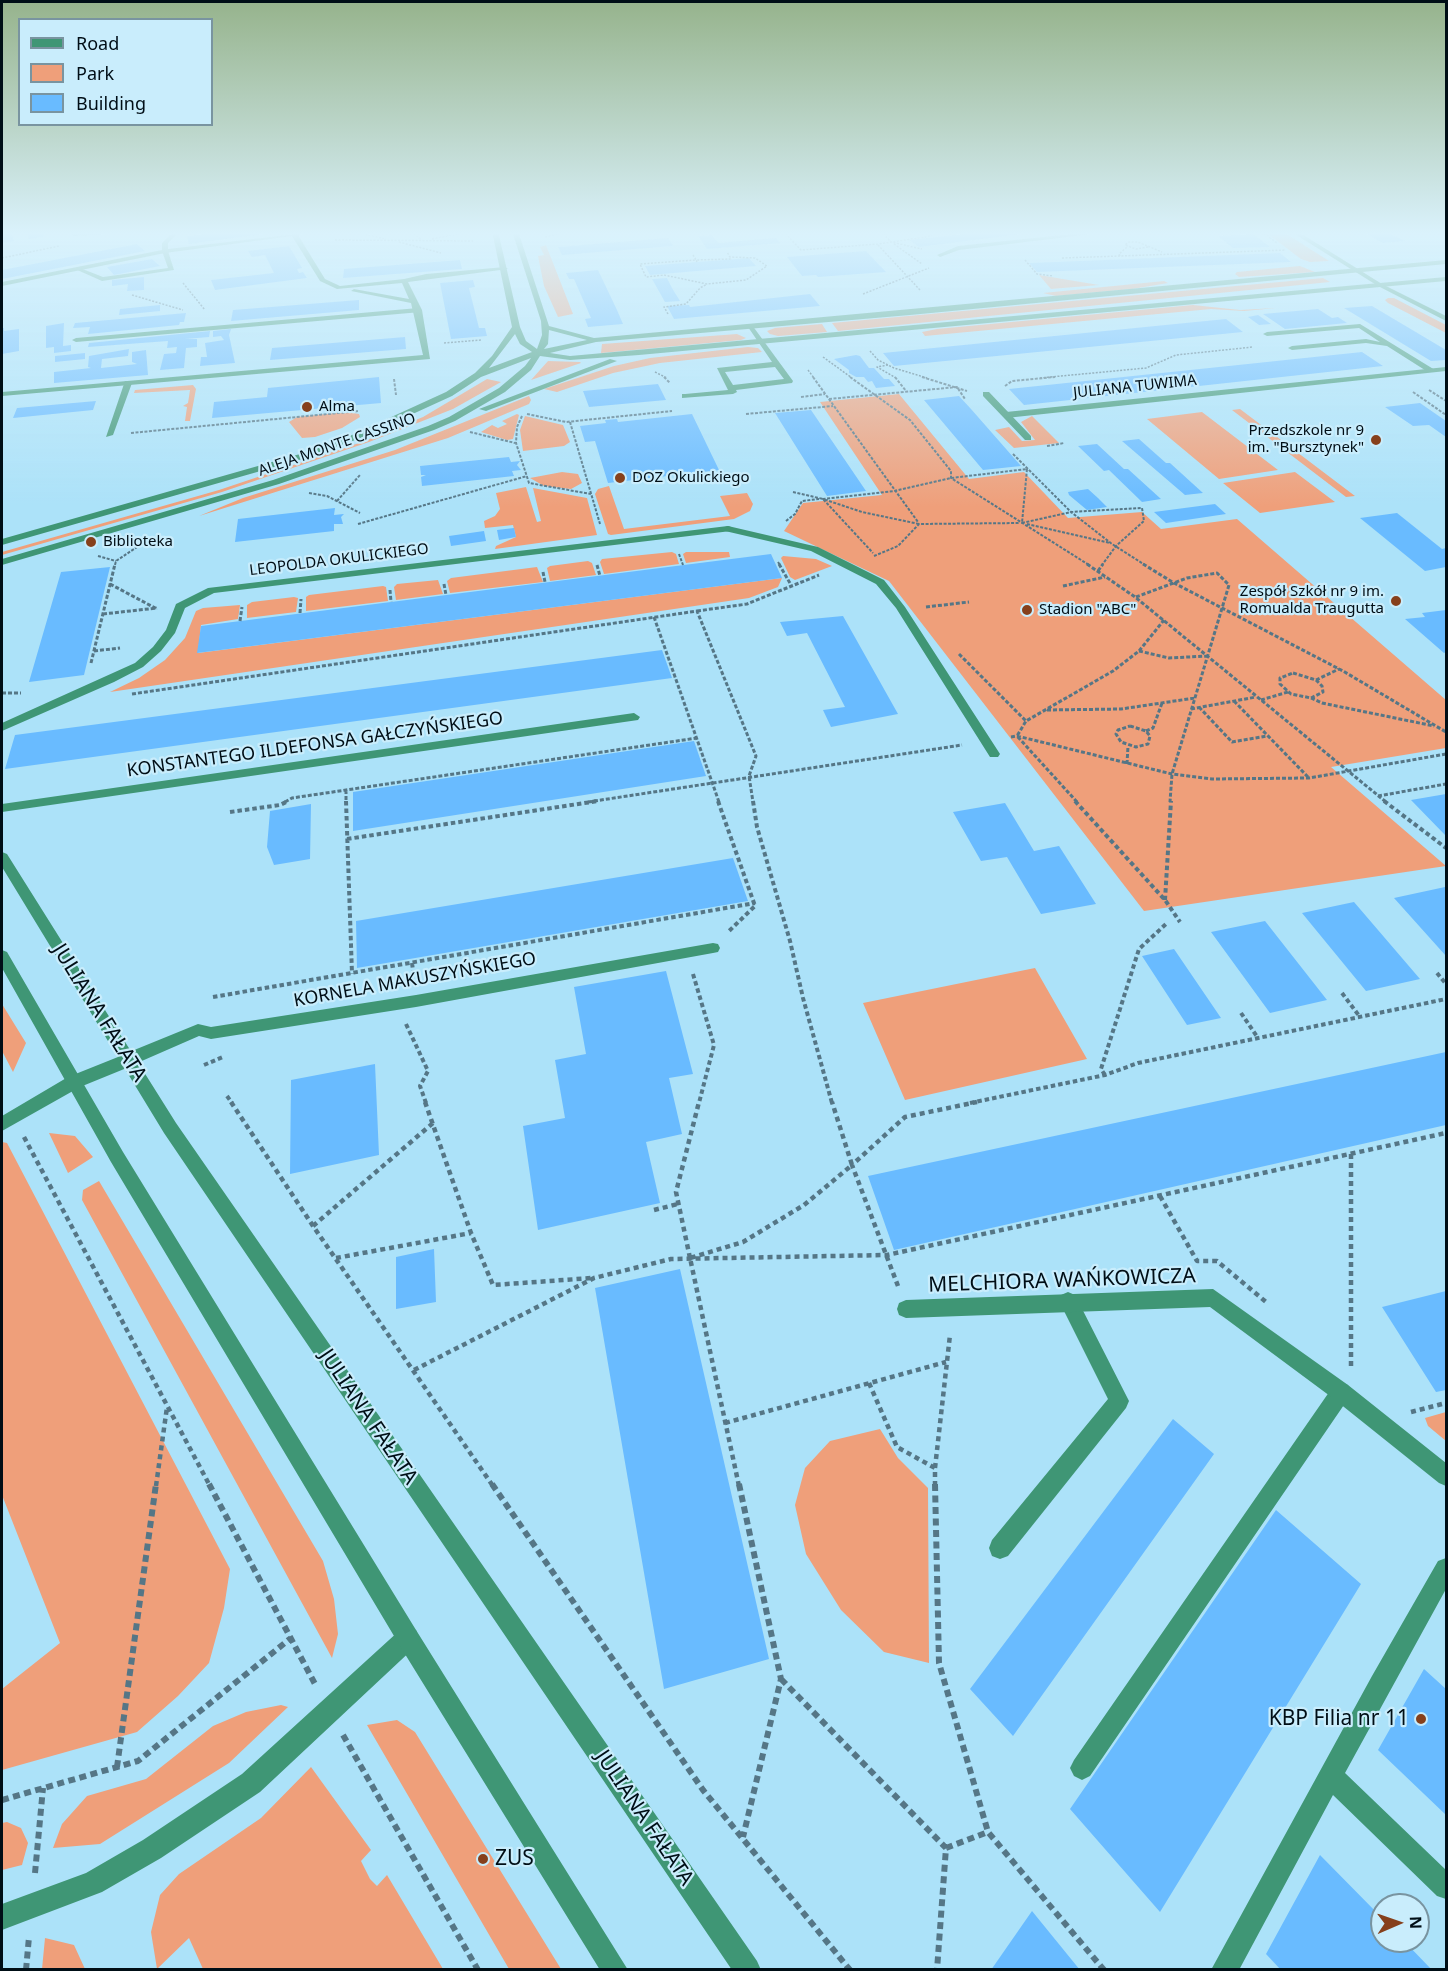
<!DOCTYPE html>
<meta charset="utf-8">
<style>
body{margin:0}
#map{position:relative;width:1448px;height:1971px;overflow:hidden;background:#ace2f9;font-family:"Noto Sans",sans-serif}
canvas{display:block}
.frame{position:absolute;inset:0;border:3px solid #000e16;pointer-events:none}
.legend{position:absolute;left:18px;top:18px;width:195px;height:108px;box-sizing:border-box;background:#c9edfc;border:2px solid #7994a0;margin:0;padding:8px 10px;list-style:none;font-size:18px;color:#000e16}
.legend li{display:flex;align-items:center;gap:12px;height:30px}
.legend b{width:30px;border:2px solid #7994a0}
.north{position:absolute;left:1370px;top:1893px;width:60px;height:60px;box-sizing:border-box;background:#c9edfc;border:2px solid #7994a0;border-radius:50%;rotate:88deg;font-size:16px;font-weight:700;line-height:24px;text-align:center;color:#000e16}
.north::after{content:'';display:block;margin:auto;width:21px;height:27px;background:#86401c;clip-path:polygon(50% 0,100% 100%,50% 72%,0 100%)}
</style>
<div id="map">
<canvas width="1448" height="1971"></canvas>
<div class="frame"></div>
<ul class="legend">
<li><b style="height:8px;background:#3f9675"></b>Road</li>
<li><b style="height:16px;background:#ef9f7a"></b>Park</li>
<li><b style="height:16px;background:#69bbff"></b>Building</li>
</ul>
<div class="north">N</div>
</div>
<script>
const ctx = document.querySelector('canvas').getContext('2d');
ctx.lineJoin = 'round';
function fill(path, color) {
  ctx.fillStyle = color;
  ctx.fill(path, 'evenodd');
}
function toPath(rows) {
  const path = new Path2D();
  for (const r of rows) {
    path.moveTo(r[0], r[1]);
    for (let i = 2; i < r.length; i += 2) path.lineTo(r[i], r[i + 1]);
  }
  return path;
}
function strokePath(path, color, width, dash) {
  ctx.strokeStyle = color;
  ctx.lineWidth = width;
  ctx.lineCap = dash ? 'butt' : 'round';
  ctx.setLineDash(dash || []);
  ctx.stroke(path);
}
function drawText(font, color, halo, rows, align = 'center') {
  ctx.font = font + ' "Noto Sans",sans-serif';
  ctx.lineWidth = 4.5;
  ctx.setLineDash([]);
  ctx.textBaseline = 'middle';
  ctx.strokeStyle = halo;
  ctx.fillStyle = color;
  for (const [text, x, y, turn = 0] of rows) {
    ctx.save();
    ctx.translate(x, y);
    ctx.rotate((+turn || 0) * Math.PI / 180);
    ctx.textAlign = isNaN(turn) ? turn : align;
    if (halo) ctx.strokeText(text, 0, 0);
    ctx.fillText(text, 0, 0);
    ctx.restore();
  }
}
fill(toPath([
 [1264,231,1282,231,1329,261,1310,262,1301,259],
 [546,245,573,314,558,317,544,286,538,256,544,255,540,247],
 [1300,266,1315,272,1239,277,1235,274,1237,272],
 [1039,275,1099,285,1051,289],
 [1323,278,1330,282,838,331,832,323],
 [1164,281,1168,283,1132,289,1056,296,1043,293],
 [1388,298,1394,298,1446,325,1446,333,1388,303,1385,300],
 [1193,305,1240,310,1276,308,1244,311,1211,309,925,336,922,332,937,329],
 [822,324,827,332,778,336,770,334,767,331,775,328],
 [737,334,746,338,741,340,601,353,602,344],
 [748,347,758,348,762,352,660,363,613,373,557,392,544,389,614,366,650,358],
 [548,361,580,362,581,363,531,380],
 [487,379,501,382,453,409,369,442,222,492,2,555,2,552,219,490,365,441,423,417],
 [193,385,196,389,190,421,185,421,187,407,183,406,188,403,190,390,134,393,135,390],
 [899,394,969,479,1024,472,1068,518,1142,512,1161,529,1237,519,1446,700,1446,748,1331,767,1446,866,1144,911,889,581,784,531,803,503,882,495,820,402],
 [529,396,531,400,529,404,448,438,199,516,243,498,395,450],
 [1240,409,1355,496,1346,497,1232,410],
 [346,412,359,414,360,417,342,428,315,437,302,438,289,422,297,417],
 [1202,412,1278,470,1219,479,1147,419],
 [517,414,519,415,513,439,507,440,481,432,492,425,498,428,507,424,502,421],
 [525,416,563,425,570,442,564,446,523,451,520,430],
 [1032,416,1059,443,1014,448,995,430,1009,427,1022,441,1035,440,1021,422],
 [562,472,578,474,582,483,571,489,544,486,530,478],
 [1295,472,1335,502,1260,513,1223,483],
 [609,486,624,529,730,516,720,496,747,493,753,504,750,511,734,519,611,535,608,534,595,494,598,489],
 [526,487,537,522,541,521,533,488,587,498,597,535,495,549,496,546,516,537,513,525,485,528,484,521,495,516,500,509,496,493],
 [672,552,676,554,679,564,604,574,600,562,602,559],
 [686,552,729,552,730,557,686,563,683,554],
 [783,556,816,559,832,566,795,580,790,577,781,558],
 [588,561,592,563,596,575,550,581,547,568,550,566],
 [537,567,543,582,450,593,447,581,451,578],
 [782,578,778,587,749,598,110,692,139,678,165,660,185,638,196,611,203,608,240,605,238,619,201,625,198,653],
 [438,580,443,594,396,600,394,587,397,584],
 [383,586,386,587,388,601,306,611,306,597,309,595],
 [294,597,298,598,296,612,247,618,247,605,252,602],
 [1035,968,1087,1059,905,1100,863,1003],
 [2,1004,26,1043,13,1072,2,1051],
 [49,1133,75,1136,93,1157,68,1173],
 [2,1142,7,1143,230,1569,224,1608,209,1663,178,1696,137,1732,2,1770,2,1689,60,1643,2,1495],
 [99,1181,323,1561,334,1599,338,1634,332,1658,82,1200,83,1190],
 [1446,1412,1446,1441,1428,1426,1425,1418],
 [880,1429,898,1458,928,1488,929,1663,884,1652,841,1610,806,1554,795,1505,805,1468,830,1441],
 [281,1705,288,1707,229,1763,100,1844,53,1848,62,1824,87,1796,146,1779,213,1726,246,1712],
 [397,1720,415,1732,561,1969,509,1969,367,1725],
 [311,1767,371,1850,361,1861,370,1879,377,1886,387,1875,443,1969,203,1969,189,1938,157,1969,151,1932,160,1895,179,1874,261,1818],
 [7,1822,21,1828,28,1843,22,1865,2,1870,2,1823],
 [45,1938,74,1945,85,1969,42,1969]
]), '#ef9f7a');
fill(toPath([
 [2,231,11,231,14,241,2,243],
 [27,231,42,231,44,237,29,239],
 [230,231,278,231,278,232,189,244,187,236],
 [991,231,1037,232,919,247,909,240],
 [1361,231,1385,231,1405,241,1383,243],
 [1253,234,1270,247,1233,248,1218,236],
 [712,235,718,243,776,238,780,243,707,249,698,236],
 [668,238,673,246,562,255,558,247],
 [137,244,145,251,2,279,2,270],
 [289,246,302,268,297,269,299,273,303,272,307,278,215,290,211,280,274,273,265,255,252,257,248,251],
 [866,251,886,272,818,277,816,275,802,276,787,257],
 [1280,253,1291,262,1037,272,1029,263],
 [749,258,756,266,650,275,645,266],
 [152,259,160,266,114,275,107,267],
 [460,260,462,269,343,278,344,269],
 [598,270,617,310,623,324,588,327,585,319,591,318,574,279,569,279,566,273],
 [144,277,144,290,127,291,128,284,112,286,112,280],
 [667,278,672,288,680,301,665,302,652,279],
 [473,280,475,287,469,288,479,328,485,328,487,336,451,339,440,283],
 [810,294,820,306,674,319,667,306,689,305,690,307],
 [359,300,359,310,231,321,233,310],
 [160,305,160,311,119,315,120,309],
 [1372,306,1446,350,1446,360,1431,361,1344,308],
 [1318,309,1332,318,1338,317,1347,323,1285,329,1263,314],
 [186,313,184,322,180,322,179,325,88,334,90,327,73,328,75,323],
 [1258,315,1271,324,1259,325,1248,317],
 [1226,319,1243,332,894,366,883,353],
 [64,323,63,346,71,345,71,351,54,353,54,347,46,348,46,326],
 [2,328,4,328,4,331,19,329,19,351,2,354],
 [231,329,229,335,235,363,200,366,201,357,207,357,205,343,224,340,221,336,213,337,213,331],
 [210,331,209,337,185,339,197,339,197,347,186,348,184,368,160,370,164,354,176,353,177,347,167,348,168,341,88,347,89,343],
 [405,337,406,349,270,360,272,348],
 [129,349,128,356,102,359,101,368,137,364,132,362,132,352,146,350,148,375,54,383,54,372,91,368,88,367,89,356],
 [1362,352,1383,366,1024,405,1009,389],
 [85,353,85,359,55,362,55,356],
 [856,355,860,356,869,368,874,368,884,379,889,379,895,386,876,388,872,381,868,382,864,377,856,377,849,373,849,370,834,359],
 [379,377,381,403,212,418,214,402,267,397,268,388],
 [658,384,666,400,589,407,583,391],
 [959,396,971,409,1021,466,983,470,924,400],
 [96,401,93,410,13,418,17,408],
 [1420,403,1446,421,1446,437,1429,425,1413,426,1385,407],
 [811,410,866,491,827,496,775,413],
 [692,414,719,470,608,483,595,441,585,442,580,426,606,423,605,420,617,419,618,422],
 [1139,439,1166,463,1170,463,1203,493,1185,495,1122,441],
 [1097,444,1124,469,1128,469,1161,499,1142,502,1109,470,1104,471,1078,446],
 [509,457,511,462,520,461,517,465,521,470,512,471,514,476,422,486,421,477,426,475,421,475,420,466],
 [1088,489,1098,498,1107,507,1087,510,1069,495,1068,492],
 [1215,504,1226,514,1166,523,1154,512],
 [335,508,334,515,344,514,341,517,343,524,334,524,334,531,235,542,238,519],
 [1397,513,1442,549,1446,548,1446,567,1425,571,1360,518],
 [514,528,516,537,499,540,497,530],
 [484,531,486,541,451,546,449,536],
 [771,554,782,578,197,653,201,626],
 [110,567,84,675,29,682,61,572],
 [1446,610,1446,652,1444,653,1405,619,1425,617,1422,613],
 [843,616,898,714,831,727,823,710,845,707,807,633,787,636,780,622],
 [662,650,672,678,5,769,15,735],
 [694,741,706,776,353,831,353,792],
 [1446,794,1446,836,1411,800],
 [1005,803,1034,851,1059,846,1096,904,1041,914,1007,857,981,861,953,812],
 [311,804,310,859,274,865,267,847,270,811],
 [733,858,748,901,357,968,356,921],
 [1445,887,1446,889,1446,956,1394,898],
 [1354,902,1420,979,1366,991,1302,913],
 [1265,921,1327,1000,1270,1013,1211,932],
 [1174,949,1221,1018,1187,1025,1142,956],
 [666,971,693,1074,669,1078,682,1134,646,1142,660,1203,538,1230,523,1126,565,1118,555,1060,586,1054,574,987],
 [1446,1052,1446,1125,894,1250,868,1176],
 [375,1064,379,1155,290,1174,291,1080],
 [434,1249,436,1302,396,1309,396,1257],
 [680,1269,769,1659,664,1689,595,1288],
 [1446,1291,1446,1390,1436,1392,1382,1307],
 [1173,1419,1214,1454,1013,1736,970,1689],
 [1276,1510,1361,1584,1160,1912,1070,1809],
 [1424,1669,1446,1689,1446,1815,1378,1750],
 [1320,1855,1382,1918,1382,1941,1404,1941,1432,1970,1281,1970,1266,1954],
 [1032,1911,1080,1970,991,1970]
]), '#69bbff');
strokePath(toPath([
 [411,231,422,240],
 [677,231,680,232],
 [783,231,801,250,878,244,932,236],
 [881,231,891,242,922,249],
 [1261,231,1277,243],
 [355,232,386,239],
 [1389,233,1409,231],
 [545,237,567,231],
 [432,239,472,231],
 [335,240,473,241],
 [399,242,441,253],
 [894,244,922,264],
 [878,245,920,290],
 [1148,247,1136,249,1125,245,1129,242,1138,242,1162,252],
 [693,255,696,260,640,264,646,277,664,275,707,284,746,280,767,266,755,258,730,257,727,252],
 [1120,256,1119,254,1127,247],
 [2,258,59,246],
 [1062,258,1286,250],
 [1025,260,1037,274,1053,276],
 [697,262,696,260,731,259],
 [183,283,205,310],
 [863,294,929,268],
 [132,295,183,310],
 [668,314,664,307,686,304,700,288,707,284],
 [444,343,481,340],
 [870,351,878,360,894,368,927,378],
 [823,357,852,378],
 [888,365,877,367,896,378],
 [808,370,814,378],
 [655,372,667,378],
 [1040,378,1146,368,1176,355,1253,347]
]), '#557686', 1.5, [2, 1.5]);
strokePath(toPath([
 [664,377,670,383],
 [813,377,918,522],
 [850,377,910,420,951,471,951,478,1089,565],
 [895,377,906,391],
 [922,377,967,391],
 [394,379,396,395],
 [1005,386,1012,381,1055,377],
 [1429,390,1446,401],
 [1413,392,1446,415],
 [801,397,825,394],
 [829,399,957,387,965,399],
 [527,414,566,422,672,411],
 [746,414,833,406],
 [522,416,517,427,516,443,529,483,591,494],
 [570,422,600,524],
 [470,432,515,443],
 [131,433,359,411],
 [1047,446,1064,443],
 [1013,454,1071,512,1112,544,1145,565],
 [793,492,823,499,873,553],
 [309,493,327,496,360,513],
 [337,501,360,475],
 [786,521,795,514,802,501,819,499],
 [358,524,527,476],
 [919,524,862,512,823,499,894,491,951,478,1027,469,1022,523,1071,512,1142,508,1144,521,1116,546,1102,565],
 [1027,524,1110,543],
 [679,554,683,565],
 [98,556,116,561],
 [874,556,898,546,919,524,1020,523],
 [778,562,780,565],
 [115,565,116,561,140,545]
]), '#557686', 2, [3, 1.5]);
strokePath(toPath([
 [779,564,791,585],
 [1087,564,1135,597,1386,802],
 [1143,564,1174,583,1343,671,1446,732],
 [597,565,600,576],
 [1098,571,1103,564],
 [543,572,545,582],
 [110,584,157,609],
 [444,584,446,595],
 [1063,586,1105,577],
 [390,590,391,602],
 [1136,597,1187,578,1217,573,1229,585,1172,774,1170,802],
 [926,607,969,602],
 [697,611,747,604,819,575],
 [300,613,301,599],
 [103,614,157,608],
 [654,617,719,802],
 [240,621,242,607],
 [94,651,120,648],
 [1139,651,1169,658,1207,656],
 [959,654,1026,721],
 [91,663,115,564],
 [1293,673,1316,680,1322,686,1323,692,1311,698,1291,694,1280,684,1280,678,1293,673],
 [1316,680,1339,669],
 [2,693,21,693],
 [132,694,697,611,756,756,749,776,753,802],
 [1311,698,1322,703,1434,726],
 [1261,700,1288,692],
 [1234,701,1308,777],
 [1199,707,1232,742,1267,736],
 [1191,709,1256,697],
 [1047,710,1121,709,1195,698],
 [1130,726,1146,731,1150,736,1148,744,1136,747,1121,742,1116,734,1118,730,1130,726],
 [1146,731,1153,728,1162,703],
 [1011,737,1017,736,1172,774,1212,779,1309,778,1446,754],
 [1127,764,1128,746],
 [346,790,346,802],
 [1378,796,1446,784],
 [285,802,292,798,697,738],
 [588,802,962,745],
 [1077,802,1017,736,1026,721,1113,671,1139,651,1164,620]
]), '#557686', 3, [4, 2]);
strokePath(toPath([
 [346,801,352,974],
 [718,801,755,906,728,932],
 [753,801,757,827,790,941,803,998,832,1103],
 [1075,801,1165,900,1180,922],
 [1384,801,1446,848],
 [230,812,280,805,288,801],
 [347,839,598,801],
 [1165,900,1171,801],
 [412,963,414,977],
 [1437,973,1446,984],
 [693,974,714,1045,699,1103],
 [1342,993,1360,1017],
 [213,997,755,903],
 [1241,1013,1258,1038],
 [406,1024,428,1071,420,1086,426,1103],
 [204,1065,223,1057],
 [1105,1075,1101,1069,1139,949,1166,924],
 [227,1096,232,1103],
 [970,1103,1105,1075,1138,1063,1446,999]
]), '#557686', 4, [4.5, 3]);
strokePath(toPath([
 [231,1102,313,1226,493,1486],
 [425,1102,471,1233,493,1285,592,1278],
 [24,1137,210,1486],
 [1351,1154,1351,1366],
 [1160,1196,1197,1261,1217,1261,1266,1302],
 [654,1210,678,1204],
 [313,1226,433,1123],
 [336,1258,471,1233],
 [690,1258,676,1192,699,1102],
 [898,1286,852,1165,905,1117,977,1102],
 [414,1370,594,1278,671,1259,887,1255,1446,1133],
 [869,1383,897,1447,935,1468],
 [1411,1412,1446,1403],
 [725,1423,946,1362],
 [156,1486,167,1407],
 [739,1486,690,1258,743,1242,804,1205,852,1165,832,1102],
 [935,1486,935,1468,950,1335]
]), '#557686', 4.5, [5, 4]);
strokePath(toPath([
 [209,1484,315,1684],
 [492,1484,703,1790,850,1970],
 [739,1484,781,1679,743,1837],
 [935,1484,939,1663,988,1832,1104,1970],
 [781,1679,946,1848,937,1970],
 [343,1735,478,1970],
 [117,1767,156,1484],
 [2,1800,138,1761,291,1638],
 [946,1848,988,1832],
 [35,1873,43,1788],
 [26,1970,29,1937]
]), '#557686', 6, [7, 4.5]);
fill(toPath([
 [121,231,172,231,73,236,70,234,121,231],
 [165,249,168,251,174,270,102,281,75,269,80,268,103,277,168,268,162,251,165,249],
 [418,308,421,312,76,342,72,340,76,338,418,308],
 [1360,324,1435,370,1428,372,1387,346,1366,343,1292,350,1288,348,1292,346,1366,339,1380,342,1359,328,1267,336,1263,334,1267,332,1360,324],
 [752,325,793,381,792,383,736,390,737,392,733,394,682,398,682,394,685,394,728,390,717,368,772,362,748,327,752,325],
 [775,367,784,379,733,385,725,372,775,367],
 [125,381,132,383,113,435,106,437,125,381],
 [983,392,989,392,1031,436,1031,440,1025,440,983,396,983,392],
 [728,526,818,547,884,580,905,607,1000,754,998,757,990,757,896,608,876,584,811,551,725,531,725,527,728,526],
 [128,1053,134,1055,136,1060,134,1065,80,1087,2,1131,2,1116,68,1077,128,1053],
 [1068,1292,1075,1295,1129,1401,1126,1408,1008,1556,1000,1559,992,1556,989,1548,992,1540,1108,1399,1059,1301,1061,1295,1068,1292],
 [1341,1382,1348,1385,1351,1392,1348,1399,1090,1776,1082,1780,1074,1776,1070,1768,1074,1760,1334,1385,1341,1382],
 [1446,1558,1446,1589,1345,1773,1446,1870,1446,1899,1437,1896,1333,1795,1239,1970,1211,1970,1372,1676,1438,1561,1446,1558]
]), '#3f9675');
fill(toPath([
 [174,231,180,231,168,243,168,249,321,231,298,235,325,279,340,286,404,279,426,274,505,267,508,269,408,282,422,310,430,359,2,396,2,392,423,355,411,303,351,291,354,289,409,299,402,283,337,289,320,281,292,236,165,253,2,286,2,282,162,250,162,243,174,231],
 [1100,231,1117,231,959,250,940,257,937,255,958,246,1100,231],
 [1290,231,1297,231,1382,284,1446,316,1446,321,1378,286,1290,231],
 [1424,231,1446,231,1446,234,1427,233,1424,231],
 [1446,367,1446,371,1006,418,1002,415,1006,412,1446,367],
 [728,526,731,527,731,531,214,593,185,608,175,633,161,651,143,667,114,682,2,731,2,723,135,663,153,647,166,630,176,604,208,588,728,526],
 [634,713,640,717,638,720,2,812,2,804,634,713],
 [713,943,718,944,720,948,718,952,713,953,416,1007,211,1039,199,1036,128,1067,122,1065,120,1060,122,1055,198,1024,211,1027,416,995,713,943],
 [1213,1289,1348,1385,1446,1463,1446,1486,1439,1483,1334,1399,1210,1307,906,1318,899,1315,897,1309,899,1303,906,1300,1213,1289],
 [408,1627,416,1630,419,1638,416,1646,260,1792,161,1858,102,1892,2,1930,2,1904,86,1873,143,1840,242,1774,400,1630,408,1627]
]), '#3f9675');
fill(toPath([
 [492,231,498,231,520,327,526,341,537,349,542,335,541,321,512,231,518,231,549,326,594,338,1446,260,1446,264,910,315,596,342,550,353,570,356,1446,277,1446,281,639,355,570,360,540,356,531,370,505,392,455,421,434,430,279,484,2,565,2,559,273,480,428,426,449,417,499,388,525,366,531,358,481,377,452,396,358,439,306,458,2,545,2,539,300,454,352,435,446,392,475,373,492,356,512,327,492,231],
 [549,330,587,340,544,349,548,344,549,330],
 [515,334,520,344,532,352,489,368,515,334],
 [610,359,617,361,486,411,479,409,610,359],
 [2,852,7,854,176,1123,757,1961,761,1970,732,1970,164,1133,2,867,2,852],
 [2,950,7,952,123,1152,416,1630,628,1970,600,1970,400,1646,111,1162,2,968,2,950]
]), '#3f9675');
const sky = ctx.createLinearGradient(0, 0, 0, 507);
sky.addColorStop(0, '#96b38c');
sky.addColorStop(0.46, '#daf2fc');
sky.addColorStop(1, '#daf2fc00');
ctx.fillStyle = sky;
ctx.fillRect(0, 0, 1448, 507);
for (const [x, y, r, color] of [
 [307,407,6,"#86401c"],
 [1376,440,6,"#86401c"],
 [620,478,6,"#86401c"],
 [91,542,6,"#86401c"],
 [1396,601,6,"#86401c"],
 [1027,610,6,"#86401c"],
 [1421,1719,6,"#86401c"],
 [483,1859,6,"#86401c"]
]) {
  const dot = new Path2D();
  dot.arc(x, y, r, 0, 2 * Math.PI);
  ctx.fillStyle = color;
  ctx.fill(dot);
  strokePath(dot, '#c9edfc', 2);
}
drawText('15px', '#000e16', '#c9edfc', [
 ["JULIANA TUWIMA",1135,387,-6],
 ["ALEJA MONTE CASSINO",337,445,-19],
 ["LEOPOLDA OKULICKIEGO",339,560,-7]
]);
drawText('15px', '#000e16', '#c9edfc', [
 ["Alma",319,407],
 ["Przedszkole nr 9",1364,431,"right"],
 ["im. \"Bursztynek\"",1364,448,"right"],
 ["DOZ Okulickiego",632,478],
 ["Biblioteka",103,542],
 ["Zespół Szkół nr 9 im.",1384,592,"right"],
 ["Romualda Traugutta",1384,609,"right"],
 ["Stadion \"ABC\"",1039,610]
], 'left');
drawText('18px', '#000e16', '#c9edfc', [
 ["KONSTANTEGO ILDEFONSA GAŁCZYŃSKIEGO",315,745,-8],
 ["KORNELA MAKUSZYŃSKIEGO",415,980,-10]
]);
drawText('21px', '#000e16', '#c9edfc', [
 ["JULIANA FAŁATA",99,1013,58],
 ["MELCHIORA WAŃKOWICZA",1062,1281,-2],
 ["JULIANA FAŁATA",368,1417,56],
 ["JULIANA FAŁATA",644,1818,56]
]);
drawText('21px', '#000e16', '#c9edfc', [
 ["KBP Filia nr 11",1409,1719],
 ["ZUS",495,1859,"left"]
], 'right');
</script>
